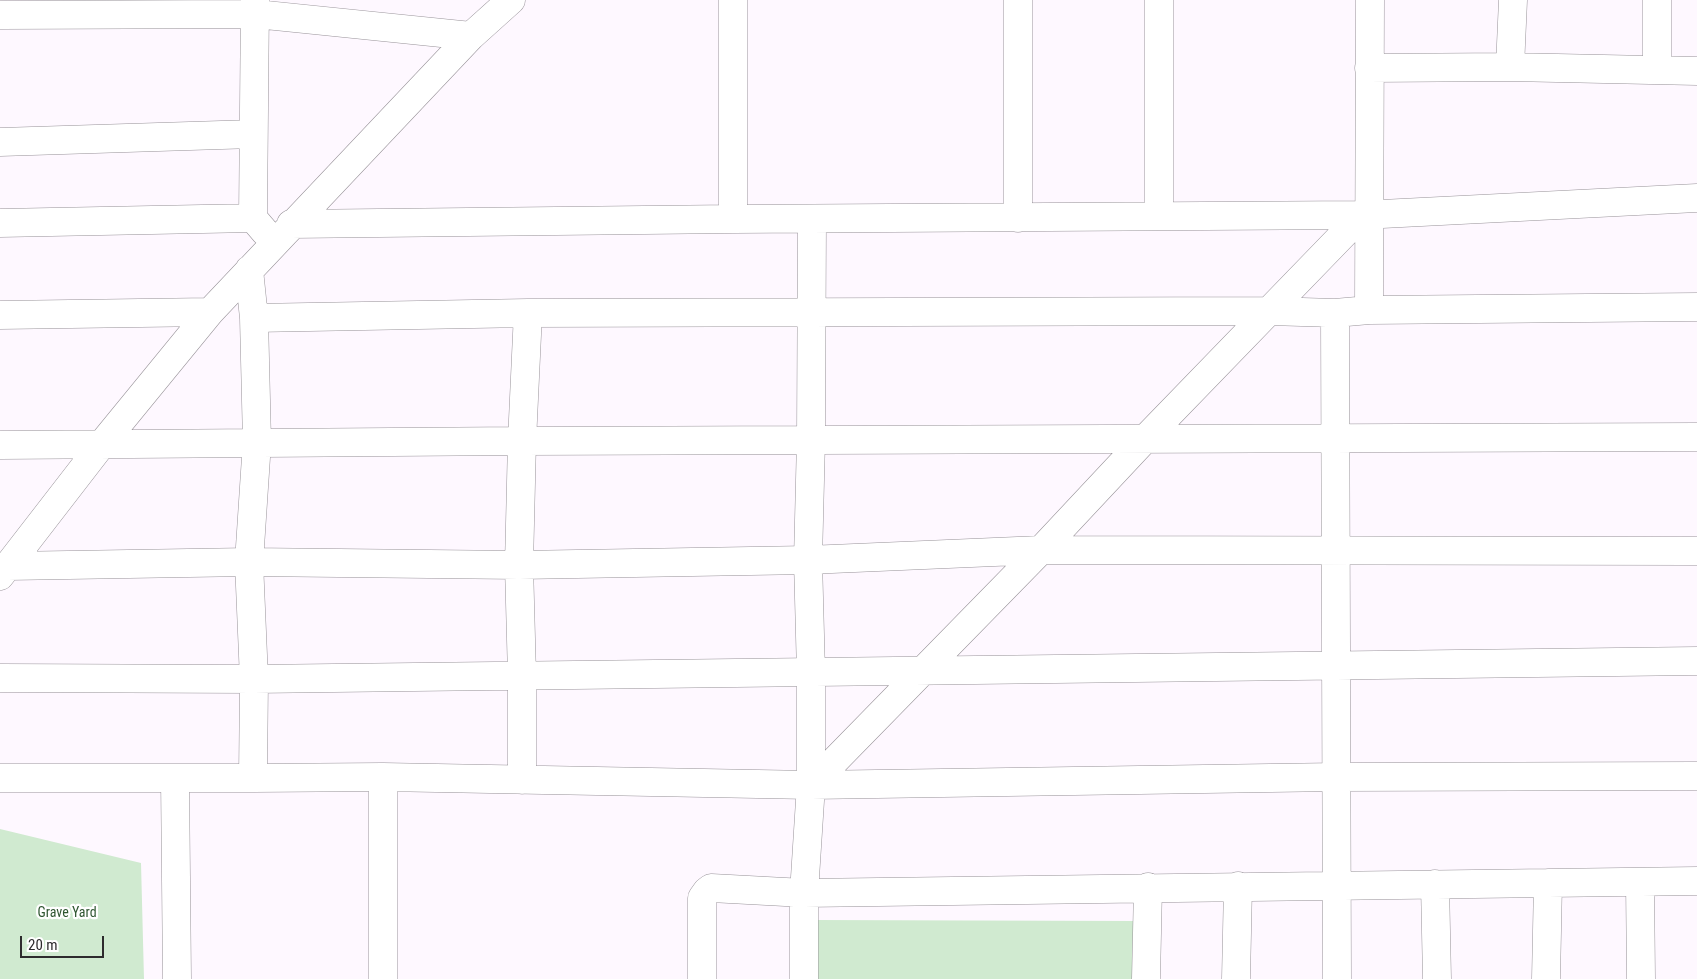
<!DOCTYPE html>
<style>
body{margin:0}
#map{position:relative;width:1697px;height:979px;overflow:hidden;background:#fef8ff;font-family:"Roboto Condensed",sans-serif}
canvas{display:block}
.scale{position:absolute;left:20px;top:936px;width:84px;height:22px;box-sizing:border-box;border:2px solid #2d2b2d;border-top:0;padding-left:6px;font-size:15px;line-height:18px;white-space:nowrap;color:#2d2b2d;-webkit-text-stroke:4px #fff;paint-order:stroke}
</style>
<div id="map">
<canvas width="1697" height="979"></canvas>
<div class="scale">20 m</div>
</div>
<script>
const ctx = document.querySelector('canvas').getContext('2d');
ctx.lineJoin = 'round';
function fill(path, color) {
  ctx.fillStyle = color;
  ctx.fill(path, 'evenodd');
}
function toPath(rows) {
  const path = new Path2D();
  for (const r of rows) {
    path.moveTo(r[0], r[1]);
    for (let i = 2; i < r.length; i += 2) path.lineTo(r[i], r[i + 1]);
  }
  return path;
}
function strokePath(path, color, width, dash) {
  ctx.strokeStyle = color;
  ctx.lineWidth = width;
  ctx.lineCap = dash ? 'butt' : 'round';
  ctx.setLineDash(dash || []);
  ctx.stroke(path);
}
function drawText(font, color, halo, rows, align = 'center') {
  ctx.font = font + ' "Roboto Condensed",sans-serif';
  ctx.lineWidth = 4.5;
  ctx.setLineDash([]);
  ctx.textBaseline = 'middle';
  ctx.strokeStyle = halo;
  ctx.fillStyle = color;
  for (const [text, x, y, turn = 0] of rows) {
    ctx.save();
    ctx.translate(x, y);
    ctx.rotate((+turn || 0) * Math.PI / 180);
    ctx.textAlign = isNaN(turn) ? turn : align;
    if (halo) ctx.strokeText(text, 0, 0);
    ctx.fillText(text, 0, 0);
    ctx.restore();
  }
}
fill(toPath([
 [0,829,141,863,144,979,0,979],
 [813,920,1139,921,1138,979,813,979]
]), '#d0ead0');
const minor = toPath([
 [255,0,253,218,265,232],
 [1018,0,1018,218],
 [1513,0,1510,67,1697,71],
 [0,15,256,14,471,36],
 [1369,68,1510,67],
 [1657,70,1657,0],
 [0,142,253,134],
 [1159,216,1159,0],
 [733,219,733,0],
 [0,223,253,218],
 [291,224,733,219,1362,215,1697,198],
 [1369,310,1370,0],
 [1335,313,1337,979],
 [0,315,210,312],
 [254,318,528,313,1269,311,1335,313,1369,310,1697,307],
 [0,445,522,441,1697,437],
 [8,566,249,562,519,565,808,560,1041,550,1697,551],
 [0,576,102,444,210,312,471,36,511,0],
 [0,678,254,679,1697,661],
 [383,777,383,979],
 [0,778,253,778,254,679,249,562,257,442,254,318,249,270],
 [175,778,177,979],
 [253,778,383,777,811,785,1336,777,1697,776],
 [522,780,522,676,519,565,522,441,528,313],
 [811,785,1041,550,1144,440,1362,215],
 [1640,882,1641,979],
 [1435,884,1437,979],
 [702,979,702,898,707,891,711,888,804,893,1697,881],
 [804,979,804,893,811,785,811,673,808,560,811,440,812,219],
 [1146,979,1148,887],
 [1236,979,1238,886],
 [1546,979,1548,883]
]);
strokePath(minor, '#989399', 29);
strokePath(minor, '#fff', 28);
drawText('14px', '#2f5631', '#fff', [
 ["Grave Yard",67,913]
]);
</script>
